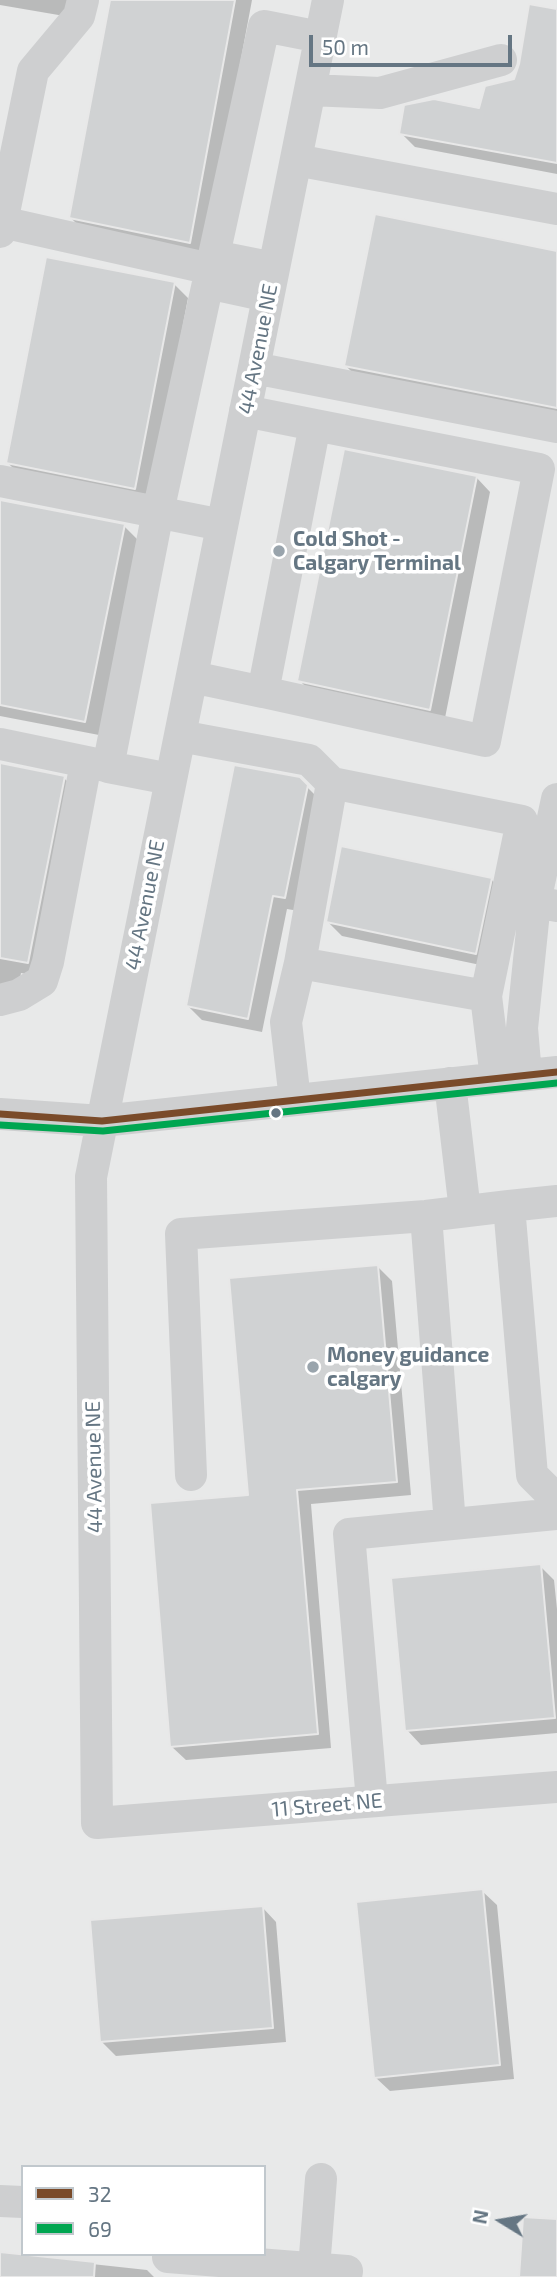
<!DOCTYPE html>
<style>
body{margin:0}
#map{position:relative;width:557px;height:2277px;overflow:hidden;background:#f9f9f9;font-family:"Exo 2",sans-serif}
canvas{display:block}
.legend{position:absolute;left:21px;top:2165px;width:245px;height:91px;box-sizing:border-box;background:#fff;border:2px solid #c1c8cd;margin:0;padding:9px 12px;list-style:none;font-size:21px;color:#657683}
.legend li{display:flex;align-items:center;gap:14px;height:35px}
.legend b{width:35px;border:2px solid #c1c8cd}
.north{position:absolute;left:466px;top:2186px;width:70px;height:70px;-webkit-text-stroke:5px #fff;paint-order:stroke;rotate:281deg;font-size:19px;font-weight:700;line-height:28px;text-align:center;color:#657683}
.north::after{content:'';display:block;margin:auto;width:24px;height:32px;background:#657683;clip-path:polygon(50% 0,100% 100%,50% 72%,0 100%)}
.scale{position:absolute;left:309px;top:35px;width:203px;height:32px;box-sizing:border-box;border:4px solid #657683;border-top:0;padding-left:9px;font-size:21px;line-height:24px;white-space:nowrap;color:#657683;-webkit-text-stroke:5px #fff;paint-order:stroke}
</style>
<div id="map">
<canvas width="557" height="2277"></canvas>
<ul class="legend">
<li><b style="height:9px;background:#7a4b2a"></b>32</li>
<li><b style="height:9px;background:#00a651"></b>69</li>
</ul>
<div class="north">N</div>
<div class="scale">50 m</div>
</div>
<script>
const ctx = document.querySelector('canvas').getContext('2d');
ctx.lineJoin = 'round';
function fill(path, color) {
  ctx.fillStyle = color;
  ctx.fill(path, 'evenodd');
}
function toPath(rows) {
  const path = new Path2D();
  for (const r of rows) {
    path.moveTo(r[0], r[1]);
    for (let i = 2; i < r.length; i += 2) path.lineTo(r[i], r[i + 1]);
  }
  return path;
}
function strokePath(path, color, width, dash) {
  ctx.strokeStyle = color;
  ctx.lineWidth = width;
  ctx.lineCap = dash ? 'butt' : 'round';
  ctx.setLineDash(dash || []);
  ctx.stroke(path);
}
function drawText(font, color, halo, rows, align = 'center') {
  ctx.font = font + ' "Exo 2",sans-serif';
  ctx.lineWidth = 7;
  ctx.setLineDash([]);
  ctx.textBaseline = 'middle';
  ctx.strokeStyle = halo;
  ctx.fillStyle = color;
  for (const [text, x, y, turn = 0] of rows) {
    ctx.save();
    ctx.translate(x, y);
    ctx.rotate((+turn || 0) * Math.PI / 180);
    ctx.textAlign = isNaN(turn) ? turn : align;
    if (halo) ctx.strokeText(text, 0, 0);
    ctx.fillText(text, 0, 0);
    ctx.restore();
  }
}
fill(toPath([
 [0,0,557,0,557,2277,0,2277],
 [23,2167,264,2167,264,2254,23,2254]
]), '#e8e9e9');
fill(toPath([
 [0,0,79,0,76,18,0,5],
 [111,0,252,0,204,256,85,232,71,218],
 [557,11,557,174,415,147,401,133,481,110,515,80],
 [557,253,557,420,360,380,346,366],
 [174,284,188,298,149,502,22,477,8,463],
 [476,477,490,492,444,723,314,695,299,680],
 [0,502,124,526,138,540,99,735,0,716],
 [0,763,64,778,78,792,42,977,21,973,17,994,0,1000],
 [299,779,321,801,299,911,287,909,262,1032,202,1020,188,1006],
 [491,879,505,894,490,967,342,936,328,922],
 [377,1266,392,1281,411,1495,311,1504,331,1748,186,1760,171,1746,250,1496],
 [540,1566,554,1580,557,1609,557,1733,421,1745,407,1730],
 [482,1891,497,1905,514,2079,390,2091,375,2077],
 [262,1907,276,1922,286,2042,116,2056,101,2041],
 [0,2254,147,2270,154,2277,0,2277]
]), '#0003');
const building = toPath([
 [110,0,235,0,190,243,69,218,110,0],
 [529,4,557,9,557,163,399,134,404,105,434,99,479,108,485,86,514,79,519,64,529,4],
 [375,214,557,251,557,408,344,366,375,214],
 [46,257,175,282,135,489,6,463,46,257],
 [344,449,477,476,430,710,297,681,344,449],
 [0,500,125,524,85,722,0,705,0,500],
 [0,763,65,776,28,963,0,958,0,763],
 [234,765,300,777,308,785,285,898,273,896,248,1019,186,1006,234,765],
 [341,846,492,878,476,954,326,922,341,846],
 [378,1265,397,1482,297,1490,318,1734,170,1747,150,1503,248,1495,229,1278,378,1265],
 [541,1564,555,1718,405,1731,391,1578,541,1564],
 [483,1889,500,2065,374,2078,356,1902,483,1889],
 [263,1906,273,2028,100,2042,90,1920,263,1906],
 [523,2217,557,2219,557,2277,519,2277,523,2217],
 [0,2252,95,2262,94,2277,0,2277,0,2252]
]);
fill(building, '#d0d2d3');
strokePath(building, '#e8e8e8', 2);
strokePath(toPath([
 [328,0,91,1177,97,1823,557,1787],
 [310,90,380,93,501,60],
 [296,160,557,209],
 [2,222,211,269],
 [0,232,33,71,79,16,83,0],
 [214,256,274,268],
 [208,283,268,296],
 [254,368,557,427],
 [0,481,222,525],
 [192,677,263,692,315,425,245,411],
 [263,692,485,741,539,469,315,425],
 [180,736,309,760,332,783],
 [0,744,106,766],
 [170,779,108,767,158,512,264,26,320,37],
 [535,902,557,799],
 [300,963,332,783,522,821,486,996],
 [0,1000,19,995,42,981,48,962,86,763],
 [526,1075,522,1028,535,902,557,906],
 [450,1083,465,1211],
 [295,1100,286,1022,300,963,486,996,496,1078],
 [0,1114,102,1121,557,1072],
 [509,1206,557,1201],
 [426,1216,450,1524],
 [191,1475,181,1234,426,1216,509,1206,532,1475,557,1500],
 [372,1801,349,1534,557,1514],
 [0,2201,23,2202],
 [168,2257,347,2271,346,2277],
 [314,2268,321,2179]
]), '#cecfd0', 32);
strokePath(toPath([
 [0,1114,102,1121,557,1072]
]), '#7a4b2a', 7);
strokePath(toPath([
 [0,1125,103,1131,557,1083]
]), '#00a651', 7);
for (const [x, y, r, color] of [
 [279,551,7,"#99a4ac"],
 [276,1113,6,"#657683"],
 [313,1367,7,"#99a4ac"]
]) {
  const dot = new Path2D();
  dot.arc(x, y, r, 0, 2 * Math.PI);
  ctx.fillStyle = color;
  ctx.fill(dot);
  strokePath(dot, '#fff', 2.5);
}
drawText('21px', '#657683', '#fff', [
 ["44 Avenue NE",258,349,-79],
 ["44 Avenue NE",145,905,-79],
 ["44 Avenue NE",94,1467,-91],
 ["11 Street NE",327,1805,-5]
]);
drawText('bold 21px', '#657683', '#fff', [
 ["Cold Shot -",293,539],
 ["Calgary Terminal",293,563],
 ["Money guidance",327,1355],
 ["calgary",327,1379]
], 'left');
</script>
